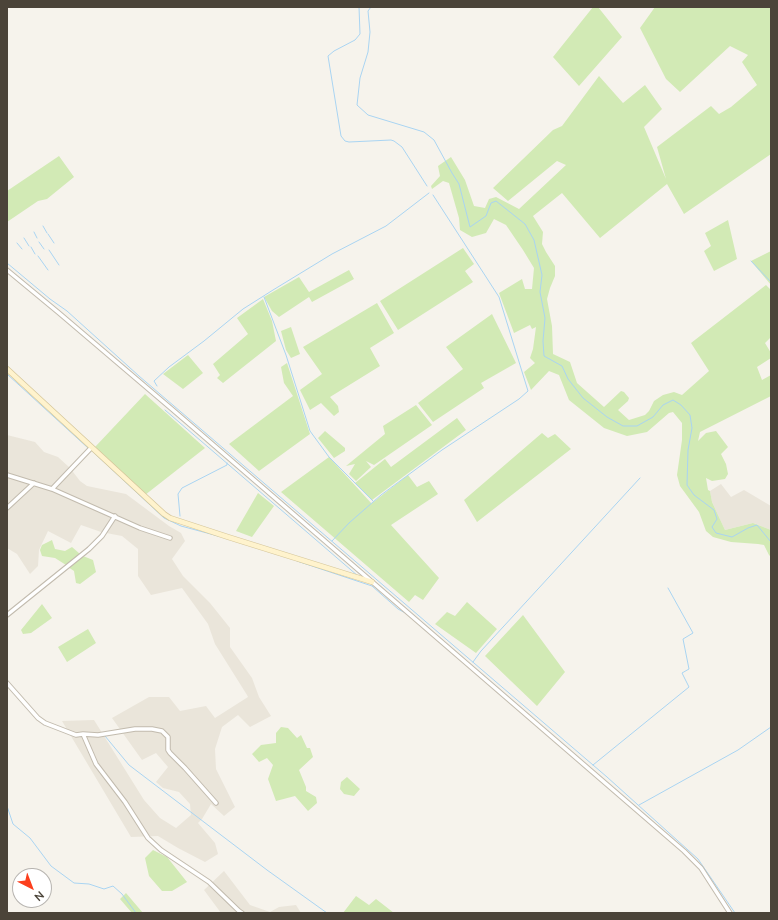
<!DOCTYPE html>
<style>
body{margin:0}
#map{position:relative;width:778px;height:920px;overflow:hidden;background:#f6f3ec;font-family:Mulish,sans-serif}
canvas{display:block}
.frame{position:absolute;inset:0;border:8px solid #4b4439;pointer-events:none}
.north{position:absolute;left:12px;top:868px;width:40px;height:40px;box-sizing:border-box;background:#fff;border:1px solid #b7b4b0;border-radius:50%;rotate:138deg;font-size:11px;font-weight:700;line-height:16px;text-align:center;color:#4b4439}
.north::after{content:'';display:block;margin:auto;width:14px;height:18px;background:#fc3f1d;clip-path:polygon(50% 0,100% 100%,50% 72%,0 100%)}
</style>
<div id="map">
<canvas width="778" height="920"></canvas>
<div class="frame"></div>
<div class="north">N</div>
</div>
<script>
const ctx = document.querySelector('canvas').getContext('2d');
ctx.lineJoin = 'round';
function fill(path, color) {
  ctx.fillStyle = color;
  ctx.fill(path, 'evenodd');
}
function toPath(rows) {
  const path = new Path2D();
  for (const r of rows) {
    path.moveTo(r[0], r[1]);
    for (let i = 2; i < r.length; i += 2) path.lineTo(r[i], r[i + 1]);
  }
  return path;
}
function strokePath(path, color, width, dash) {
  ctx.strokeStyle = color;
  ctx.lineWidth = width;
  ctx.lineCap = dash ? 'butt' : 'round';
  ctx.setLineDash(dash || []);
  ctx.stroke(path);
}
fill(toPath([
 [7,435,35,442,44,452,58,457,70,468,80,481,87,486,126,494,169,526,181,533,185,541,172,559,183,576,210,603,230,628,230,647,252,678,259,697,271,716,250,727,238,715,222,727,215,749,216,769,235,807,224,816,211,804,202,819,198,823,215,843,218,854,205,862,178,848,158,836,131,837,62,721,94,720,144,800,160,818,176,828,191,815,190,804,179,792,163,788,156,782,168,767,156,753,142,760,112,718,149,697,169,697,180,711,206,706,215,718,248,697,247,695,215,644,208,624,182,588,151,595,138,576,138,549,122,536,101,532,81,525,71,543,48,531,39,550,38,566,30,574,17,554,7,548],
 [721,484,731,497,744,490,771,506,771,530,753,523,725,530,712,502,710,491],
 [224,871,250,905,270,912,279,907,296,905,301,913,221,913,204,890]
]), '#eae5da');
fill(toPath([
 [593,7,598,7,622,37,579,86,553,57],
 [655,7,771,7,771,154,684,214,667,184,600,238,562,193,533,216,543,232,542,244,546,252,555,266,555,276,550,288,547,299,552,326,553,354,570,362,577,383,604,407,621,391,624,392,629,398,628,401,618,410,629,420,645,415,649,411,654,401,663,395,674,392,682,395,709,371,691,343,766,285,771,290,771,337,765,343,771,353,771,358,757,367,762,380,771,375,771,396,700,432,698,441,706,433,716,431,728,447,721,454,726,464,728,474,725,479,712,481,706,478,708,490,710,491,712,502,725,530,753,523,771,530,771,557,769,555,764,545,758,544,731,542,713,537,706,531,699,512,680,486,677,475,682,440,682,423,673,412,669,413,647,432,627,436,604,428,569,400,559,375,549,371,531,390,524,372,535,363,530,358,533,349,536,327,532,329,530,325,514,333,499,293,522,279,525,289,532,289,534,268,523,250,506,225,494,219,486,233,472,237,460,230,459,218,449,183,443,181,432,189,431,186,440,176,438,166,451,157,465,180,474,206,485,208,489,199,496,197,519,209,566,165,557,161,508,201,493,188,553,130,562,126,599,76,623,103,645,85,662,109,644,127,666,179,657,147,711,106,719,114,731,107,757,85,742,62,748,55,730,46,680,92,666,79,640,28],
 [59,156,74,177,47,199,38,201,7,222,7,191],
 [728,220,737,259,714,271,704,251,711,246,705,233],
 [463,248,474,264,465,271,473,282,398,330,380,301],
 [771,251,771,285,751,261],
 [349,270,354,279,312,302,309,297,279,317,272,311,264,297,299,277,309,292],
 [263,299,272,321,276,341,223,383,217,378,220,375,213,364,248,334,237,318],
 [377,303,394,333,370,348,380,366,330,397,338,406,339,412,334,416,321,403,310,410,300,390,322,374,303,347],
 [492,314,516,363,481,383,484,388,433,422,418,403,463,369,446,347],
 [291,327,300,354,291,358,286,350,281,331],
 [188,355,203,373,183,389,163,374],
 [287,363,310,434,259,471,229,444,293,396,284,383,281,367],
 [145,394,205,448,145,495,95,447],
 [416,405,432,425,374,465,366,461,371,467,356,481,349,474,355,464,346,466,385,434,383,426],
 [457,418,466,430,372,500,355,483,385,459,391,467],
 [325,431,345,448,345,451,334,458,318,438],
 [542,433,548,438,555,434,571,449,477,522,464,500],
 [329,457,372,504,372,503,408,475,417,487,429,481,438,494,391,525,439,578,423,600,415,595,409,602,281,492],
 [258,493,274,506,252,537,236,531],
 [52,540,55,549,65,551,72,547,80,554,66,565,55,558,42,556,40,550,42,545],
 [83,556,93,560,96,572,80,584,76,583,74,571,68,567],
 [467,602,497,629,476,653,435,624,447,612,455,616],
 [42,604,52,618,31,633,23,634,21,630],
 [523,615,565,672,537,706,485,656],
 [88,629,96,643,67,662,58,647],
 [281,727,288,728,297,738,301,735,307,748,310,748,313,757,299,770,306,787,306,791,316,797,317,803,308,811,295,796,276,801,268,779,273,765,267,758,259,762,252,754,261,745,276,743,276,733],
 [347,777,360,789,354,796,344,794,340,789,341,782],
 [153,850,167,857,187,882,172,891,162,891,149,876,145,858],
 [126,893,143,913,132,913,120,899],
 [356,896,369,905,376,899,394,913,343,913]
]), '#d2eab5');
strokePath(toPath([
 [359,7,360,34,355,40,334,51,328,56,341,136,345,141,349,142,391,140,394,141,402,147,427,186],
 [371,7,368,11,370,32,368,52,360,78,357,105,368,115,424,132,434,140,452,173,459,184,470,227,486,216,491,203,496,201,525,224,534,240,542,275,540,292,545,318,543,341,544,356,562,366,568,379,583,398,607,417,623,426,637,426,653,417,663,405,673,400,681,405,690,415,692,428,688,450,687,485,694,495,714,510,717,519,712,527,716,533,732,537,748,528,757,525,771,542],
 [43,226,47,233],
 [34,232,37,238],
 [48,234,54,243],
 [24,238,29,246],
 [39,242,44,249],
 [17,243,22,249],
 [31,247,35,254],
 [49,250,59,265],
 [38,256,48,270],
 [751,261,771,282],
 [7,263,50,299,67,311,139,376,607,777,698,859,735,913],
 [264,297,286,355,310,431,329,457,373,501],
 [7,374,88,448],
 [157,386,154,381,169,367,204,341,243,309,273,290,332,254,386,226,429,193],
 [165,410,358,576],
 [91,450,164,518,181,526,218,536],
 [180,516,178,494,182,488,227,465,227,463],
 [332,541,349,523,381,495,442,450,519,399,528,391,499,297,433,195],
 [297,561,372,586,398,609,409,615],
 [473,662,481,651,640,478],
 [105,736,129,765,267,870,327,913],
 [593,765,689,687,682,673,689,669,683,639,693,633,668,588],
 [639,805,738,750,771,727],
 [7,806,13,824,30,838,51,866,74,883,89,884,104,889,113,886,122,894,136,913]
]), '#a9d4f2', 1);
const street = toPath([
 [7,270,59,313,173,410,684,851,701,868,730,913],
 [7,475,52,489,140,528,170,538],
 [52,489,91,448],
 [7,508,34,483],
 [7,615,89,549,102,536,115,516],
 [7,683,38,718,45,723,76,735,83,734,96,764,125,802,148,838,161,850,209,882,239,911,242,913],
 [83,734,98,735,135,729,152,729,162,731,168,737,168,750,170,753,185,768,216,803]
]);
const secondary = toPath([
 [7,369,164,514,170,518,228,537,372,582]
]);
strokePath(street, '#c2bbae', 5.5);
strokePath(secondary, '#d6c79b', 6);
strokePath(street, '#fff', 3.5);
strokePath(secondary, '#fff3cd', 4.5);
</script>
